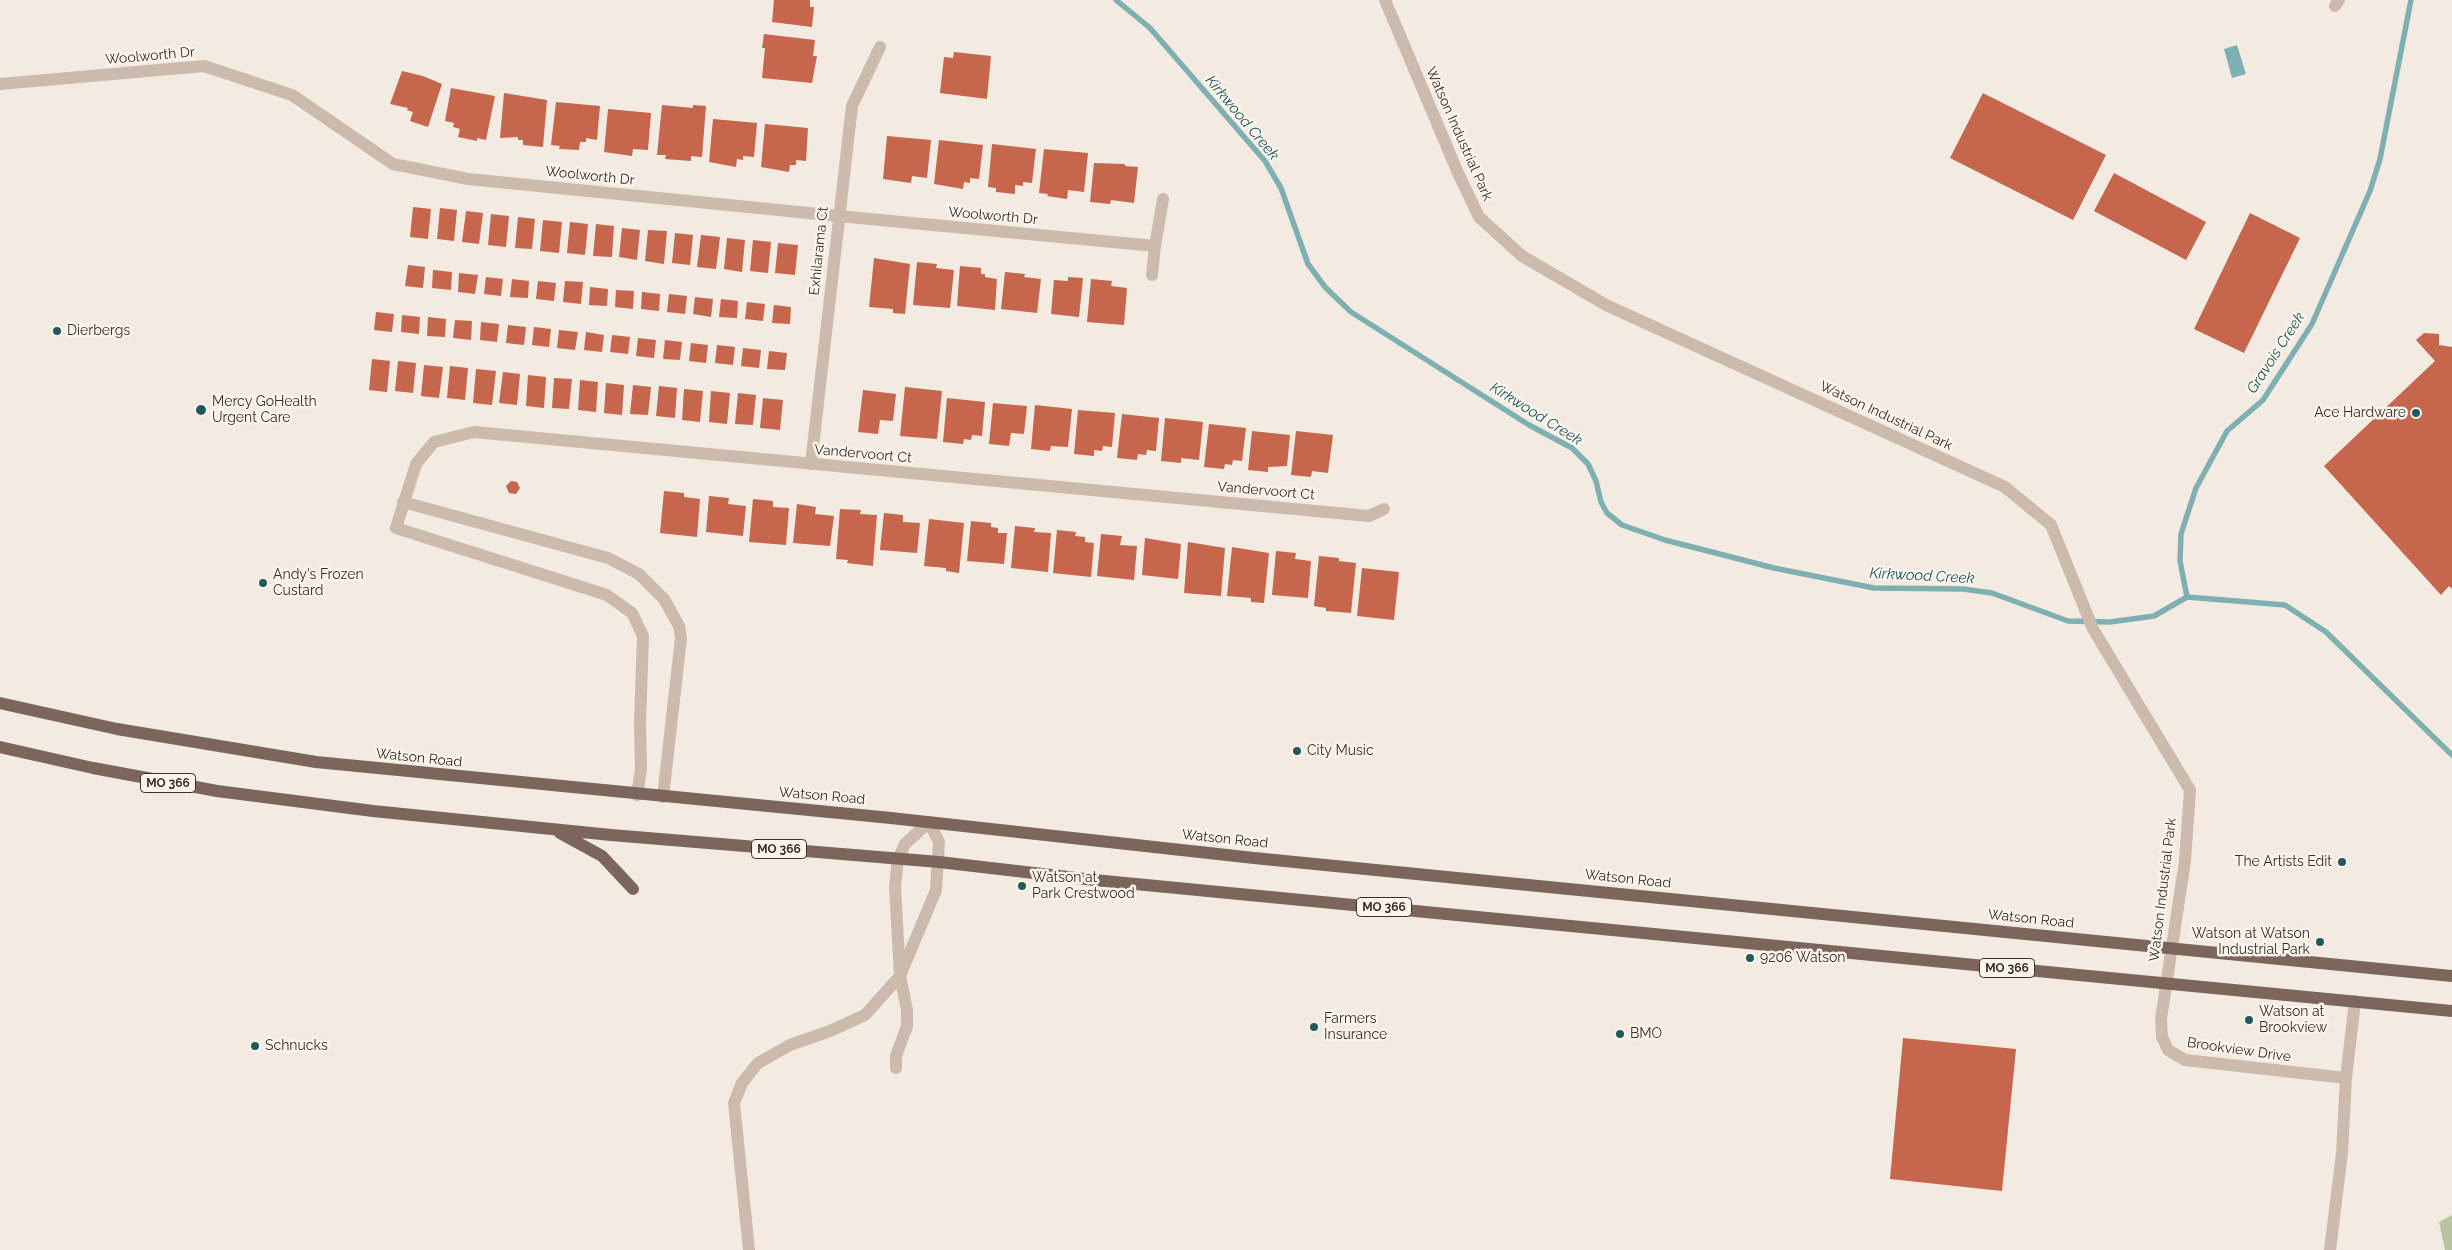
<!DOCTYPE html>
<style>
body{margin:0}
canvas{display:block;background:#f3eae1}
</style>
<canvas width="2452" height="1250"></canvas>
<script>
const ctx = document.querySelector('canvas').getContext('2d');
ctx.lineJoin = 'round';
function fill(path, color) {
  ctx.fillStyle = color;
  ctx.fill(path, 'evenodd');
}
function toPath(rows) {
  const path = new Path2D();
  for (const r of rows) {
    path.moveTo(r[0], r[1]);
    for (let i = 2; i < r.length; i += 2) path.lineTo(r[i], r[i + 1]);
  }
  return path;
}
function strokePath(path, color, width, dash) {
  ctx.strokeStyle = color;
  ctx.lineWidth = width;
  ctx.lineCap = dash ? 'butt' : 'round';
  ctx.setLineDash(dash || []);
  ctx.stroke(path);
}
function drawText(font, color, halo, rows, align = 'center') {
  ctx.font = font + ' Raleway,sans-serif';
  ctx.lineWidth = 5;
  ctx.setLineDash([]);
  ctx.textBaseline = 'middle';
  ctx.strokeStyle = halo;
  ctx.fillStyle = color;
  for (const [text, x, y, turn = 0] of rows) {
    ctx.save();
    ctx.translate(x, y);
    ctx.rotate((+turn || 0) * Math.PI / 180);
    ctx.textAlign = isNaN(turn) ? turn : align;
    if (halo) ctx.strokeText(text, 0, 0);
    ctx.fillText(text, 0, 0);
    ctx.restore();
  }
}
fill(toPath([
 [2452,1215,2452,1250,2445,1250,2439,1222]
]), '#b8c3a0');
fill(toPath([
 [2237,45,2246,74,2232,78,2224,49]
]), '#7fb0b1');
strokePath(toPath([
 [1116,0,1150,28,1265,161,1281,188,1308,264,1325,287,1351,312,1529,425,1572,448,1588,464,1596,481,1601,502,1607,513,1622,525,1665,540,1774,568,1874,588,1963,589,1992,593,2068,621,2110,622,2154,616,2187,597],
 [2411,0,2380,159,2370,191,2312,324,2263,400,2227,431,2196,488,2181,534,2180,561,2187,597,2285,605,2326,632,2452,755]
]), '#7fb0b1', 5.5);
fill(toPath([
 [774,0,810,0,810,7,814,7,812,27,772,22],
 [764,34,815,40,813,56,817,56,812,83,762,78,765,48,762,48],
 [954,52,991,56,987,99,940,93,944,57,953,58],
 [402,71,423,76,442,84,428,127,410,121,413,112,407,110,408,108,390,104],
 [451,88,495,96,486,140,477,138,477,141,458,137,460,129,453,127,454,123,445,121],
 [504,93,547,100,543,147,523,145,523,140,518,140,518,137,500,138],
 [1983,93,2106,155,2073,220,1950,158],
 [556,102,600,106,597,140,586,138,586,142,580,142,579,150,559,149,560,146,551,145],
 [662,105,693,108,693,105,706,106,702,157,691,156,691,161,665,159,666,155,657,155],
 [608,109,651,113,648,150,633,149,632,156,604,152],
 [713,119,757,123,754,157,743,156,743,160,737,159,736,167,709,162],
 [765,124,808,128,806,161,796,160,796,165,790,165,789,172,761,167],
 [887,136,931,140,927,178,912,176,911,183,883,179],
 [939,140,983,145,979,179,970,178,970,183,964,182,963,189,934,184],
 [992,144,1036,149,1032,183,1023,182,1023,186,1015,185,1015,194,996,192,996,188,988,187],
 [1044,149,1088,153,1084,192,1068,190,1067,199,1047,196,1048,194,1039,193],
 [1094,163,1125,164,1125,166,1138,167,1134,203,1111,200,1110,204,1090,202],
 [2114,173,2206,222,2186,260,2094,211],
 [413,207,431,209,428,239,410,237],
 [440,208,457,210,454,241,437,239],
 [466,211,483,213,479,244,462,242],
 [2250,213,2300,238,2244,353,2194,329],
 [491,214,509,216,506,247,488,245],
 [518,217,535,219,532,249,515,248],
 [543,220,562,222,559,253,540,251],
 [570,222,588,224,585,255,567,253],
 [596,224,614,226,612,257,593,256],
 [622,228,640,230,637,260,619,257],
 [648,230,667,231,664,264,645,261],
 [675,233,693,235,690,265,672,263],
 [701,235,720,237,716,269,697,267],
 [727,238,745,240,742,272,724,269],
 [753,240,771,242,768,273,750,271],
 [778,243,798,245,795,275,775,273],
 [874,258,910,264,905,314,893,313,893,309,869,307],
 [917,262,937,264,936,268,954,270,950,308,913,305],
 [408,265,425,267,423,288,405,286],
 [960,266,981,268,981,274,985,274,985,277,997,279,995,310,957,306],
 [433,270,452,272,451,290,432,288],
 [1005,272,1025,274,1024,277,1041,279,1037,313,1001,309],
 [459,273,478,275,475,294,458,292],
 [486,277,503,279,501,296,484,294],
 [1068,277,1083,278,1079,317,1051,314,1054,280,1068,281],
 [512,279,529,281,528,298,510,297],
 [1091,279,1112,281,1111,286,1127,288,1124,325,1087,322],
 [538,281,556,283,554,301,536,299],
 [565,281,583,282,581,304,563,302],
 [590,287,608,289,607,306,589,305],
 [616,290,634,291,633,309,615,307],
 [642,292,660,294,659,311,641,309],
 [669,294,687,296,685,314,667,312],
 [695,297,713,299,711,317,693,314],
 [721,299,738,301,737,318,719,317],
 [747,302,765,304,763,321,745,319],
 [774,305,791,307,790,324,772,323],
 [376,312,394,314,392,332,374,330],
 [402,315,420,317,419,334,401,332],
 [428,317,446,319,445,337,427,336],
 [455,320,472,321,471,340,453,338],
 [481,322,499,324,497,342,480,340],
 [508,325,526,327,524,345,506,343],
 [534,327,551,329,549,347,532,345],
 [559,330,578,332,575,350,557,348],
 [586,332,604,335,602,352,584,350],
 [2424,333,2439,334,2439,345,2452,347,2452,589,2449,586,2441,595,2324,466,2435,361,2416,340],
 [612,335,630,337,628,354,610,352],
 [638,338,656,340,654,358,636,356],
 [665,340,682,342,680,360,663,359],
 [691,343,708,345,706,363,689,361],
 [717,345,735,347,733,365,715,363],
 [743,348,761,350,759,368,741,366],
 [769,351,787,353,785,370,767,369],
 [372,359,390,361,387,392,369,390],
 [398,361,416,363,413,393,395,391],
 [424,365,443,367,439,398,421,396],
 [450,366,468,368,465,400,447,398],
 [476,369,496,371,492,405,473,403],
 [503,372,520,374,517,405,499,403],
 [528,375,546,377,544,408,526,406],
 [554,378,572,379,569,409,552,408],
 [580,380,598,382,596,412,578,410],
 [606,383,624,385,622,415,604,413],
 [633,385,651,387,648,415,630,414],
 [659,386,677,388,675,418,656,416],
 [905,387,942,391,937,439,900,436],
 [684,389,703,391,700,422,682,420],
 [863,390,896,394,893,421,880,420,878,434,858,432],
 [711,391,730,393,727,424,709,422],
 [738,393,756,395,753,425,735,424],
 [763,398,783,400,780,430,760,428],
 [947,398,985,402,982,436,972,435,971,440,964,439,963,444,943,442],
 [993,403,1027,406,1024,434,1011,433,1009,446,989,444],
 [1035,405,1072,409,1068,447,1051,446,1050,451,1031,449],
 [1078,410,1115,413,1112,447,1103,446,1102,451,1094,450,1094,456,1074,454],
 [1122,414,1159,418,1156,451,1147,450,1146,455,1138,454,1137,460,1117,458],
 [1165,418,1203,422,1199,460,1181,458,1181,463,1161,461],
 [1209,424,1246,428,1242,461,1233,460,1232,465,1225,464,1224,469,1204,467],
 [1252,431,1290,435,1287,466,1268,467,1268,472,1248,470],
 [1296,431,1333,435,1328,473,1312,471,1311,477,1291,475],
 [511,481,517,482,520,488,516,494,509,493,506,486],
 [664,491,684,493,684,497,700,499,697,537,660,533],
 [709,496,729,498,728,504,746,506,743,536,706,532],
 [753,499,773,501,773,507,789,508,786,545,749,542],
 [797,504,816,507,815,514,834,516,830,546,793,543],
 [840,509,861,510,860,514,877,515,873,566,847,563,848,560,836,559],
 [884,513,903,515,903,522,920,523,917,553,880,550],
 [929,519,964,523,959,573,946,571,946,568,924,566],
 [971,521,991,523,991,527,998,528,998,533,1007,533,1004,564,967,561],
 [1015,526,1035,528,1034,532,1051,533,1048,572,1011,568],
 [1057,530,1076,532,1075,536,1085,537,1085,542,1094,543,1091,577,1053,573],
 [1101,534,1122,536,1120,545,1137,546,1134,580,1097,576],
 [1145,538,1181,544,1178,579,1142,575],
 [1188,542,1225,548,1221,596,1184,593],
 [1232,547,1269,553,1264,603,1251,602,1251,598,1227,596],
 [1276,551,1296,553,1295,559,1311,561,1308,598,1272,595],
 [1319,556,1339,558,1339,561,1356,563,1351,613,1326,611,1326,608,1314,606],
 [1362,568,1399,572,1394,620,1357,616],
 [1903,1038,2016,1049,2002,1191,1890,1179]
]), '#c5664d');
strokePath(toPath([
 [1385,0,1458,173,1479,217,1522,256,1606,305,2005,487,2051,525,2093,629,2190,790,2185,861,2161,1019,2162,1037,2165,1043,2168,1050,2185,1060,2346,1078],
 [2335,6,2339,0],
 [0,84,204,66,292,95,393,164,468,179,838,216,1155,246,1163,199],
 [1152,275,1155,246],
 [811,464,852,106,880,47],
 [403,502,608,558,639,574,664,599,679,626,681,638,663,797],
 [637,795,641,769,640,723,643,636,632,613,607,595,396,528,416,464,434,442,474,432,1369,516,1384,509],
 [749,1250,734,1103,742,1083,758,1063,790,1045,830,1031,865,1015,900,976,936,890,939,842,929,822,905,844,898,859,895,887,900,976,907,1010,907,1026,896,1056,896,1068],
 [2330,1250,2342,1153,2346,1078,2355,1001]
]), '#ccbaac', 12);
strokePath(toPath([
 [0,703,117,729,316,762,891,818,1254,858,2452,976],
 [0,747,93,768,217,791,373,811,611,835,939,862,1094,880,2452,1011],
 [560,833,602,856,633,889]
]), '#7c665c', 12);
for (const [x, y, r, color] of [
 [57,331,5,"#205a5c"],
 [201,410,6,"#205a5c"],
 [2416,413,5,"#205a5c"],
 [263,583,5,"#205a5c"],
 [1297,751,5,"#205a5c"],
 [2342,862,5,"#205a5c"],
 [1022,886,5,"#205a5c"],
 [2320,942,5,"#205a5c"],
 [1750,958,5,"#205a5c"],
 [2249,1020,5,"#205a5c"],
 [1314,1027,5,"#205a5c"],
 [1620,1034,5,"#205a5c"],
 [255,1046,5,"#205a5c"]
]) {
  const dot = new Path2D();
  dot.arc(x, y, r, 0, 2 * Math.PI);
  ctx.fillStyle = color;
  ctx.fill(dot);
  strokePath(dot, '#fbf4ed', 2);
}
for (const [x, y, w] of [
 [168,783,55],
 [779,849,55],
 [1384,907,55],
 [2007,968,55]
]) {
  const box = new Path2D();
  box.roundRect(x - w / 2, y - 9.5, w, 19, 4);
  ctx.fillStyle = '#fbf4ed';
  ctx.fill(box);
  strokePath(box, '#3a2f2b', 1);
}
drawText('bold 12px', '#3a2f2b', null, [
 ["MO 366",168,783],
 ["MO 366",779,849],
 ["MO 366",1384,907],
 ["MO 366",2007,968]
]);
drawText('14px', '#3a2f2b', '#fbf4ed', [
 ["Woolworth Dr",150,56,-5],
 ["Watson Industrial Park",1459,134,66],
 ["Woolworth Dr",590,176,6],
 ["Woolworth Dr",993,216,5],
 ["Exhilarama Ct",819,251,-84],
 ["Watson Industrial Park",1886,416,25],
 ["Vandervoort Ct",863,454,5],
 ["Vandervoort Ct",1266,491,5],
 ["Watson Road",419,758,6],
 ["Watson Road",822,796,5],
 ["Watson Road",1225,839,6],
 ["Watson Road",1628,879,6],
 ["Watson Industrial Park",2163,890,-83],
 ["Watson Road",2031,919,6],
 ["Brookview Drive",2239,1050,8]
]);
drawText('14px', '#3a2f2b', '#fbf4ed', [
 ["Dierbergs",67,331],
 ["Mercy GoHealth",212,402],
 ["Urgent Care",212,418],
 ["Ace Hardware",2406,413,"right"],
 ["Andy's Frozen",273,575],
 ["Custard",273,591],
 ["City Music",1307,751],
 ["The Artists Edit",2332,862,"right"],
 ["Watson at",1032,878],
 ["Park Crestwood",1032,894],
 ["Watson at Watson",2310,934,"right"],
 ["Industrial Park",2310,950,"right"],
 ["9206 Watson",1760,958],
 ["Watson at",2259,1012],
 ["Brookview",2259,1028],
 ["Farmers",1324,1019],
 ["Insurance",1324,1035],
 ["BMO",1630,1034],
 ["Schnucks",265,1046]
], 'left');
drawText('italic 15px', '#205a5c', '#fbf4ed', [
 ["Kirkwood Creek",1242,118,50],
 ["Gravois Creek",2276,353,-57],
 ["Kirkwood Creek",1536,414,32],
 ["Kirkwood Creek",1922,576,3]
]);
</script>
